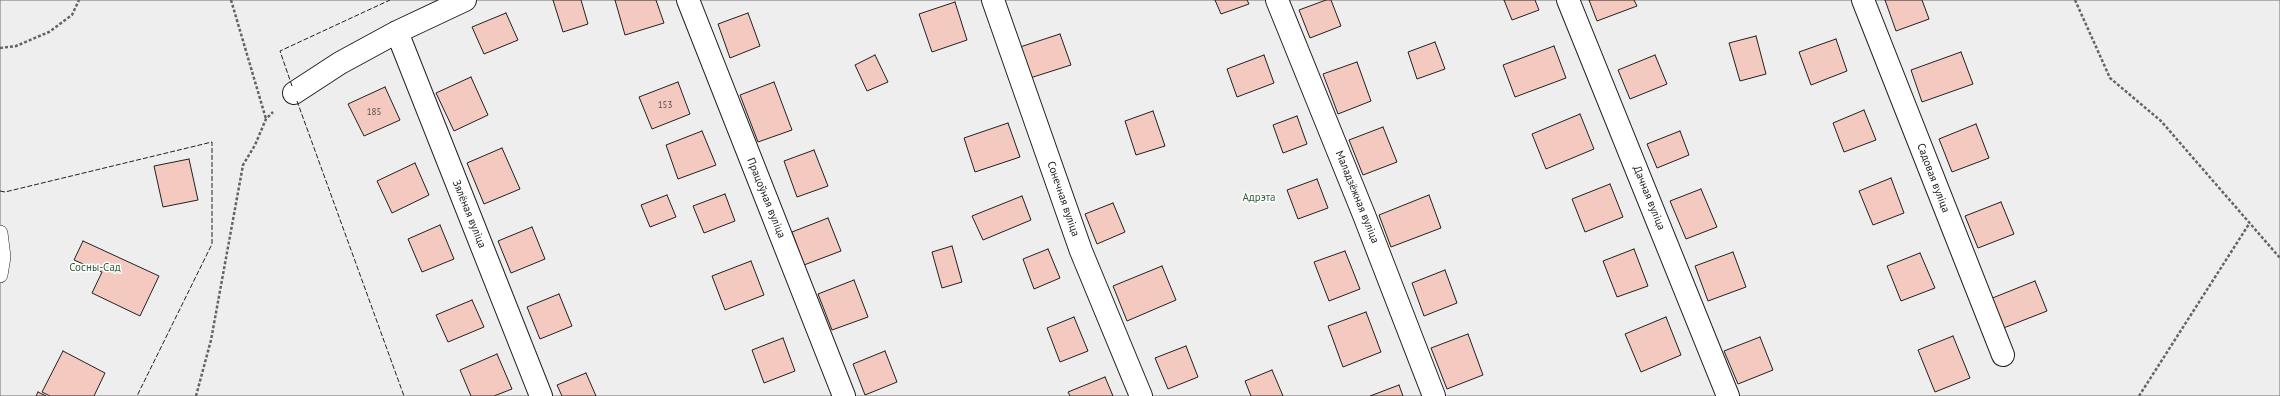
<!DOCTYPE html>
<meta charset="utf-8">
<style>
body{margin:0}
canvas{display:block;background:#fff}
</style>
<canvas width="2280" height="396"></canvas>
<script>
const ctx = document.querySelector('canvas').getContext('2d');
ctx.lineJoin = 'round';
function fill(path, color) {
  ctx.fillStyle = color;
  ctx.fill(path, 'evenodd');
}
function toPath(rows) {
  const path = new Path2D();
  for (const r of rows) {
    path.moveTo(r[0], r[1]);
    for (let i = 2; i < r.length; i += 2) path.lineTo(r[i], r[i + 1]);
  }
  return path;
}
function strokePath(path, color, width, dash) {
  ctx.strokeStyle = color;
  ctx.lineWidth = width;
  ctx.lineCap = dash ? 'butt' : 'round';
  ctx.setLineDash(dash || []);
  ctx.stroke(path);
}
function drawText(font, color, halo, rows, align = 'center') {
  ctx.font = font + ' "PT Sans",sans-serif';
  ctx.lineWidth = 3;
  ctx.setLineDash([]);
  ctx.textBaseline = 'middle';
  ctx.strokeStyle = halo;
  ctx.fillStyle = color;
  for (const [text, x, y, turn = 0] of rows) {
    ctx.save();
    ctx.translate(x, y);
    ctx.rotate((+turn || 0) * Math.PI / 180);
    ctx.textAlign = isNaN(turn) ? turn : align;
    if (halo) ctx.strokeText(text, 0, 0);
    ctx.fillText(text, 0, 0);
    ctx.restore();
  }
}
const green = toPath([
 [0,0,2280,0,2280,396,0,396,0,0]
]);
fill(green, '#eee');
strokePath(green, '#6f6f6f', 1);
const building = toPath([
 [553,0,581,0,588,24,563,32,553,0],
 [615,0,656,0,664,23,625,35,615,0],
 [1215,0,1247,0,1249,4,1221,14,1215,0],
 [1326,0,1331,0,1341,26,1310,38,1299,10,1326,0],
 [1504,0,1535,0,1539,10,1512,20,1504,0],
 [1589,0,1634,0,1637,6,1597,21,1589,0],
 [1885,0,1922,0,1929,19,1896,31,1885,0],
 [955,2,967,40,932,52,919,14,955,2],
 [506,13,518,40,484,54,472,27,506,13],
 [748,13,760,46,730,58,718,24,748,13],
 [1060,34,1071,65,1030,78,1020,47,1060,34],
 [1756,36,1766,74,1740,81,1729,43,1756,36],
 [1836,39,1847,71,1811,85,1799,52,1836,39],
 [1435,42,1445,69,1417,79,1408,52,1435,42],
 [1554,46,1566,78,1515,97,1503,65,1554,46],
 [1961,52,1973,84,1922,102,1911,70,1961,52],
 [875,55,888,82,867,91,855,65,875,55],
 [1264,55,1274,83,1237,97,1227,69,1264,55],
 [1655,55,1667,84,1630,99,1618,70,1655,55],
 [1357,62,1371,101,1338,114,1323,74,1357,62],
 [471,77,488,115,454,131,436,93,471,77],
 [678,82,690,114,652,129,639,97,678,82],
 [774,82,792,130,758,142,740,95,774,82],
 [385,87,400,120,364,136,348,104,385,87],
 [1864,110,1876,140,1844,152,1833,123,1864,110],
 [1153,111,1165,146,1136,155,1125,121,1153,111],
 [1580,114,1594,149,1546,169,1532,134,1580,114],
 [1297,116,1307,144,1283,153,1273,125,1297,116],
 [1008,123,1020,157,975,172,964,138,1008,123],
 [1976,124,1989,158,1952,172,1939,139,1976,124],
 [1383,127,1397,162,1363,175,1349,140,1383,127],
 [702,131,716,165,678,179,666,145,702,131],
 [1680,131,1689,155,1657,168,1647,144,1680,131],
 [502,148,520,189,484,204,467,163,502,148],
 [814,150,828,186,797,197,784,161,814,150],
 [189,159,198,200,163,207,154,166,189,159],
 [415,163,429,195,392,213,377,181,415,163],
 [1891,178,1904,213,1873,225,1859,191,1891,178],
 [1317,179,1328,208,1298,219,1287,190,1317,179],
 [1610,184,1623,217,1585,232,1572,199,1610,184],
 [1701,189,1717,227,1686,239,1670,201,1701,189],
 [725,194,735,221,704,233,693,206,725,194],
 [667,195,676,217,650,227,641,205,667,195],
 [1429,195,1441,228,1391,247,1379,215,1429,195],
 [1022,196,1031,220,983,240,972,216,1022,196],
 [2001,202,2014,234,1978,248,1965,216,2001,202],
 [1113,203,1125,232,1097,244,1085,214,1113,203],
 [828,218,841,251,804,265,792,232,828,218],
 [440,225,454,259,422,272,408,239,440,225],
 [532,227,545,259,511,273,498,241,532,227],
 [83,241,159,276,140,316,92,293,102,272,74,260,83,241],
 [952,246,962,282,942,288,932,252,952,246],
 [1048,249,1060,278,1034,289,1023,259,1048,249],
 [1634,249,1648,286,1617,297,1603,261,1634,249],
 [1345,251,1360,289,1329,301,1314,262,1345,251],
 [1733,252,1746,287,1708,301,1695,266,1733,252],
 [1920,253,1935,288,1901,301,1887,266,1920,253],
 [751,261,764,295,725,310,712,276,751,261],
 [1162,266,1176,300,1127,321,1113,286,1162,266],
 [1445,270,1457,303,1424,316,1412,283,1445,270],
 [854,280,868,317,832,330,818,294,854,280],
 [2035,281,2047,311,2001,329,1990,299,2035,281],
 [559,294,572,326,540,339,527,307,559,294],
 [472,300,484,327,448,342,436,315,472,300],
 [1366,312,1381,352,1343,367,1328,326,1366,312],
 [1074,317,1088,351,1060,362,1047,328,1074,317],
 [1666,317,1681,355,1641,372,1625,334,1666,317],
 [1468,334,1483,375,1447,389,1431,348,1468,334],
 [1953,336,1970,378,1935,392,1918,350,1953,336],
 [1760,337,1773,370,1738,384,1724,351,1760,337],
 [783,338,795,371,764,383,752,350,783,338],
 [1186,346,1198,377,1168,389,1155,358,1186,346],
 [63,351,105,373,94,396,50,396,42,392,63,351],
 [885,351,897,382,865,395,853,364,885,351],
 [497,354,512,389,494,396,471,396,460,370,497,354],
 [1272,370,1283,396,1251,396,1245,381,1272,370],
 [586,373,596,396,562,396,557,385,586,373],
 [1105,377,1113,396,1070,396,1068,392,1105,377],
 [1399,385,1403,396,1370,396,1399,385],
 [38,392,46,396,36,396,38,392]
]);
fill(building, '#f3c9c0');
strokePath(building, '#222', 1);
const lane = toPath([
 [0,233,3,257,0,275]
]);
const street = toPath([
 [688,0,844,396],
 [993,0,1081,251,1141,396],
 [1277,0,1364,215,1434,396],
 [1568,0,1728,396],
 [1863,0,2003,355],
 [397,32,541,396],
 [294,93,340,63,397,32,465,0]
]);
strokePath(lane, '#222', 16);
strokePath(street, '#222', 24);
strokePath(toPath([
 [231,0,266,119],
 [2075,0,2110,78,2161,121,2280,258],
 [0,48,16,46,49,32,72,15,79,0],
 [196,396,211,340,243,165,255,145,266,119,273,112],
 [2139,396,2249,224]
]), '#646464', 2.5, [3, 2]);
strokePath(lane, '#fff', 15);
strokePath(street, '#fff', 22);
strokePath(toPath([
 [292,86,280,51,390,0],
 [297,101,404,396],
 [0,191,5,192,212,142,212,244,137,396]
]), '#222', 1, [5, 2]);
drawText('9px', '#564c4a', null, [
 ["153",665,105],
 ["185",374,112]
]);
drawText('11px', '#222', '#fff', [
 ["Садовая вуліца",1933,178,69],
 ["Маладзёжная вуліца",1357,197,68],
 ["Працоўная вуліца",766,198,68],
 ["Дачная вуліца",1649,198,68],
 ["Сонечная вуліца",1063,199,71],
 ["Зялёная вуліца",469,214,68]
]);
drawText('11px', '#2f5e38', '#fff', [
 ["Адрэта",1259,198],
 ["Сосны-Сад",95,268]
]);
</script>
